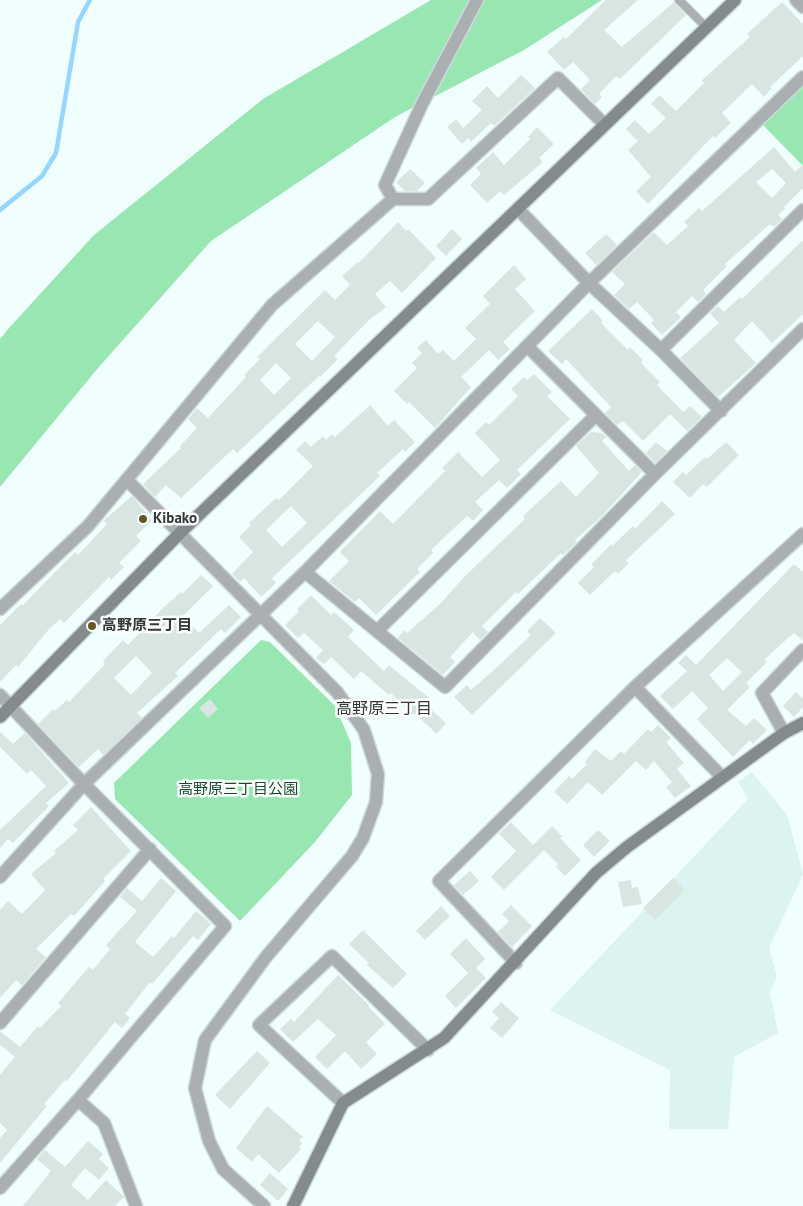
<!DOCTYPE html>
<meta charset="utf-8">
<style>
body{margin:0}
canvas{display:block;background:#f0fefe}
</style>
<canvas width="803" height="1206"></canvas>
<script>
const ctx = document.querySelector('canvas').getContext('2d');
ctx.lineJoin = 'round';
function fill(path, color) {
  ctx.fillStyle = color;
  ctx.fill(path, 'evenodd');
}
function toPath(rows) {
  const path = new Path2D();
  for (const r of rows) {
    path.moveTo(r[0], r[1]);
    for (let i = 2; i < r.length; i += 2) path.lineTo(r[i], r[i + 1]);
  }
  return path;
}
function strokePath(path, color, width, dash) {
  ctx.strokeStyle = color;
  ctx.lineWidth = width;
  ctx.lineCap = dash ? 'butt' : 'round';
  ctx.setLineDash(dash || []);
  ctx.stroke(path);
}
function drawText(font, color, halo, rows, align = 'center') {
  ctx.font = font + ' "PT Sans","Noto Sans JP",sans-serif';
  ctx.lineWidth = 5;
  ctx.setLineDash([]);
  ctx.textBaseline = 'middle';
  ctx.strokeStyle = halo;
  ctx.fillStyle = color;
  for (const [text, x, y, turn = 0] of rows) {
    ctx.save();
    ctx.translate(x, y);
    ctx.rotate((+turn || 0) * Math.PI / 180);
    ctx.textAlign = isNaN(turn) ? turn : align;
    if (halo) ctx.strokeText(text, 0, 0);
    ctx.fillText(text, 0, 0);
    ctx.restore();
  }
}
fill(toPath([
 [752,772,787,815,803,874,769,948,777,977,770,992,778,1033,734,1057,728,1129,669,1129,670,1070,550,1010,748,799,738,782]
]), '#dcf3f2');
fill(toPath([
 [431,0,602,0,524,50,395,117,211,241,98,368,0,487,0,339,9,328,94,235,263,99],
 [803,87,803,166,763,125],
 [261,640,270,642,335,706,351,743,352,795,315,842,240,921,115,799,114,783]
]), '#98e7b3');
strokePath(toPath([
 [0,210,42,176,56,153,78,22,90,0]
]), '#95d5ff', 4.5);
fill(toPath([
 [606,0,638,0,604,30,622,47,674,2,686,15,620,79,616,76,599,94,602,97,595,104,581,89,590,80,573,62,564,70,547,52,564,37,566,39],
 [782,2,803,24,803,56,770,87,772,88,764,97,752,84,722,113,731,123,715,138,713,136,648,204,636,191,651,177,628,150,638,141,626,129,635,120,649,134,666,118,651,104,659,95,676,111,704,83,701,81,750,37,747,34],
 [521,75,535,88,494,126,491,123,471,142,468,138,462,144,447,127,456,119,463,128,482,110,472,101,487,86,498,98],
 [537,127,554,144,539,158,543,162,504,195,500,191,487,203,470,185,481,174,476,168,493,152,504,165,530,139,528,137],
 [774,147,795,172,803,164,803,188,784,207,785,209,778,215,782,219,774,227,770,224,725,264,727,266,703,290,706,294,698,302,692,296,676,312,681,317,662,335,651,323,654,320,637,302,629,309,614,295,625,284,612,272,654,232,667,245,688,226,684,222,699,208,702,211],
 [772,169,786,183,772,198,756,182],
 [410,169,425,183,417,191,405,191,396,182],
 [398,222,406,231,408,229,436,258,402,293,390,281,375,294,386,307,369,320,334,356,338,359,320,377,319,376,237,453,233,449,181,498,166,485,155,497,143,484,181,448,180,446,197,428,188,419,197,408,208,418,246,377,244,375,260,359,257,357,325,290,335,300,350,285,342,276,358,262,359,263],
 [318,321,335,337,312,361,295,344],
 [276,363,291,378,274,395,260,380],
 [452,229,462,239,446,256,436,246],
 [606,234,617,245,596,265,585,253],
 [803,240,803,314,772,343,752,321,734,340,756,363,718,397,680,358,719,323,710,313,718,306,724,312,740,297,742,299],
 [514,265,526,279,515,289,535,311,503,342,510,349,498,360,489,350,461,377,471,387,435,428,409,402,407,404,394,391,417,368,412,363,422,353,417,348,426,340,438,354,443,350,454,361,476,339,465,328,490,304,483,296],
 [592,309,603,321,601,323,628,350,630,347,643,360,641,363,660,382,657,385,683,412,690,406,702,417,687,431,670,414,643,441,623,421,617,425,605,413,611,407,566,359,562,364,548,351],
 [534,374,552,392,547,396,570,419,517,470,521,474,507,488,499,480,475,502,483,510,473,521,467,516,431,550,433,553,417,569,420,572,376,615,359,598,355,602,329,581,349,561,340,552,380,511,393,524,445,471,442,468,458,452,482,477,500,460,475,433,486,422,489,425,518,396,511,389,524,377,527,380],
 [370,405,388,426,394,420,415,442,405,452,403,449,377,473,380,476,272,578,276,583,261,597,244,578,240,582,232,574,253,552,239,537,251,525,249,523,276,498,279,500,313,466,296,450,305,441,311,447,323,436,326,440,332,434,335,437],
 [291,506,307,523,282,547,266,530],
 [591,432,602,433,606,437,602,441,629,471,635,465,642,472,601,517,575,540,577,542,563,555,561,553,518,594,516,592,482,626,488,632,480,640,473,632,450,657,455,662,443,675,398,638,404,630,407,633,441,603,463,578,525,519,523,516,561,481,576,497,599,473,576,446],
 [656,442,667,451,655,463,646,453],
 [726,442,739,455,707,487,703,484,690,498,673,482,683,472,686,475,705,457,707,459],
 [132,496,152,520,136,536,141,541,119,563,124,567,111,580,109,577,64,623,60,619,49,629,18,667,16,665,0,682,0,625,21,604,23,605,75,552,78,555,107,524,103,521],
 [662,501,675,514,626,560,629,563,618,574,615,571,590,595,578,583,594,567,591,565,611,544,612,546,633,526,635,529],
 [794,564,803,572,803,641,794,633,788,638,764,660,767,662,746,683,750,687,727,710,746,726,754,718,767,730,753,744,750,740,733,757,697,719,708,708,692,691,673,709,660,696,687,671,678,663,686,655,696,665],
 [727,658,742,672,723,691,709,675],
 [201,575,213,586,183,616,199,633,229,605,241,617,225,633,221,629,175,673,178,676,137,713,142,718,103,755,98,749,79,767,38,724,53,709,55,711,67,700,69,702,105,664,103,661,123,640,128,645,163,608,181,592,182,594],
 [136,656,152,673,131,695,114,678],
 [311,595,331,615,334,612,354,630,348,637,384,671,389,665,429,698,424,703,446,723,437,734,414,713,412,715,391,693,389,695,361,671,354,679,331,657,324,664,316,658,323,650,304,633,298,638,285,625,299,611,297,609],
 [540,618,556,633,472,715,454,697,467,685,471,690,494,670,531,635,527,631],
 [796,692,803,699,803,707,794,717,783,706],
 [210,699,218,709,208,718,199,708],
 [658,725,671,738,666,742,684,763,677,769,691,786,675,798,666,787,672,782,654,761,646,770,636,761,602,795,588,782,567,804,554,792,569,776,572,779,587,764,585,762,595,749,611,761,621,751,624,754,648,729,651,732],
 [0,732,13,744,25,733,69,783,46,803,49,806,13,843,8,839,0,848,0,830,46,786,31,770,27,774,0,747],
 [91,807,131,851,103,879,105,881,74,916,71,914,36,949,46,957,22,985,16,980,0,998,0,910,8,901,22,914,45,890,31,874,56,853,54,851,78,830,73,825],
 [511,822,533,845,552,826,562,836,560,838,581,860,565,876,556,867,558,864,544,850,504,890,491,877,516,851,499,834],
 [598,830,610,841,594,857,583,845],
 [470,871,479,881,463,895,454,885],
 [161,878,176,891,135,942,153,957,172,936,174,938,196,911,211,924,198,940,193,936,152,984,150,982,125,1014,130,1018,122,1028,115,1022,67,1081,65,1080,44,1104,47,1106,0,1163,0,1138,7,1130,0,1123,0,1075,15,1057,0,1045,0,1031,20,1047,38,1026,40,1028,61,1006,58,1003,89,967,93,970,110,949,106,945,137,911,120,897,127,888,142,901],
 [673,878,685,890,655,920,643,908],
 [631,880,632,888,638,887,642,904,623,907,618,882],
 [511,905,532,926,512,947,498,932,509,921,502,914],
 [441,906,450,916,425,940,416,931],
 [363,930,407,974,393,988,367,965,369,963,349,944],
 [466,938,485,959,476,968,486,978,456,1008,445,996,468,973,450,954],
 [338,975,369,1005,368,1006,385,1024,366,1042,377,1054,361,1069,345,1051,327,1069,315,1057,336,1035,318,1019,293,1042,280,1029,291,1019,294,1022],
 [501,1002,519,1018,502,1038,490,1028,499,1018,492,1012],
 [257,1051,270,1063,230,1109,215,1095],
 [267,1106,303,1137,299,1140,302,1143,299,1148,301,1149,279,1173,258,1154,252,1162,236,1148],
 [88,1141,103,1154,99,1159,109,1168,99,1180,85,1168,71,1185,88,1200,106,1180,124,1197,115,1206,23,1206,51,1171,37,1159,45,1150,65,1167],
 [270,1173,288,1189,278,1201,260,1185]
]), '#d8e5e1');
const lane = toPath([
 [679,0,706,27]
]);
const street = toPath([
 [796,0,803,7],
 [393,199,385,185,422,104,477,0],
 [518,209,589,283,661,350,721,411],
 [528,347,655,474],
 [661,350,803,210],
 [128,481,337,692,364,730,378,774,376,802,363,838,352,856,266,957,205,1040,195,1088,209,1141,223,1169,264,1206],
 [305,572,445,687,655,474,803,329],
 [0,609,88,526,272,305,393,199,428,199,558,78,604,124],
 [378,630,595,416],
 [635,687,722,777],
 [0,695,84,784,225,926,78,1100,0,1188],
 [784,733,762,693,803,650],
 [0,877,84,784,305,572,589,283,803,77],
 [516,963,439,881,635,687,803,534],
 [0,1023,150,849],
 [78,1100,104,1123,136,1206],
 [343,1103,259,1025,332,956,428,1050]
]);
const secondary = toPath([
 [0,717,180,533,735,0],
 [293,1206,343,1103,444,1038,596,873,627,847,784,733,803,723]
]);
strokePath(lane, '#cedada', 10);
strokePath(street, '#cedada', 15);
strokePath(secondary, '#cedada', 15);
strokePath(lane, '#aab0b1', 8);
strokePath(street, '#aab0b1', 12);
strokePath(secondary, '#848b8e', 12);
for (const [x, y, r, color] of [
 [143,519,5,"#665623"],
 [92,626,5,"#665623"]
]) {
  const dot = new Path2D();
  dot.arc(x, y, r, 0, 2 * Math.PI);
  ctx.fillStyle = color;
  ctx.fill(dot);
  strokePath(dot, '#fff', 2);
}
drawText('bold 15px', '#323737', '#fff', [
 ["Kibako",153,519],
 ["高野原三丁目",102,626]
], 'left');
drawText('15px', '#104e2c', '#fff', [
 ["高野原三丁目公園",238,790]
]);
drawText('16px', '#323737', '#fff', [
 ["高野原三丁目",384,709]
]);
</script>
